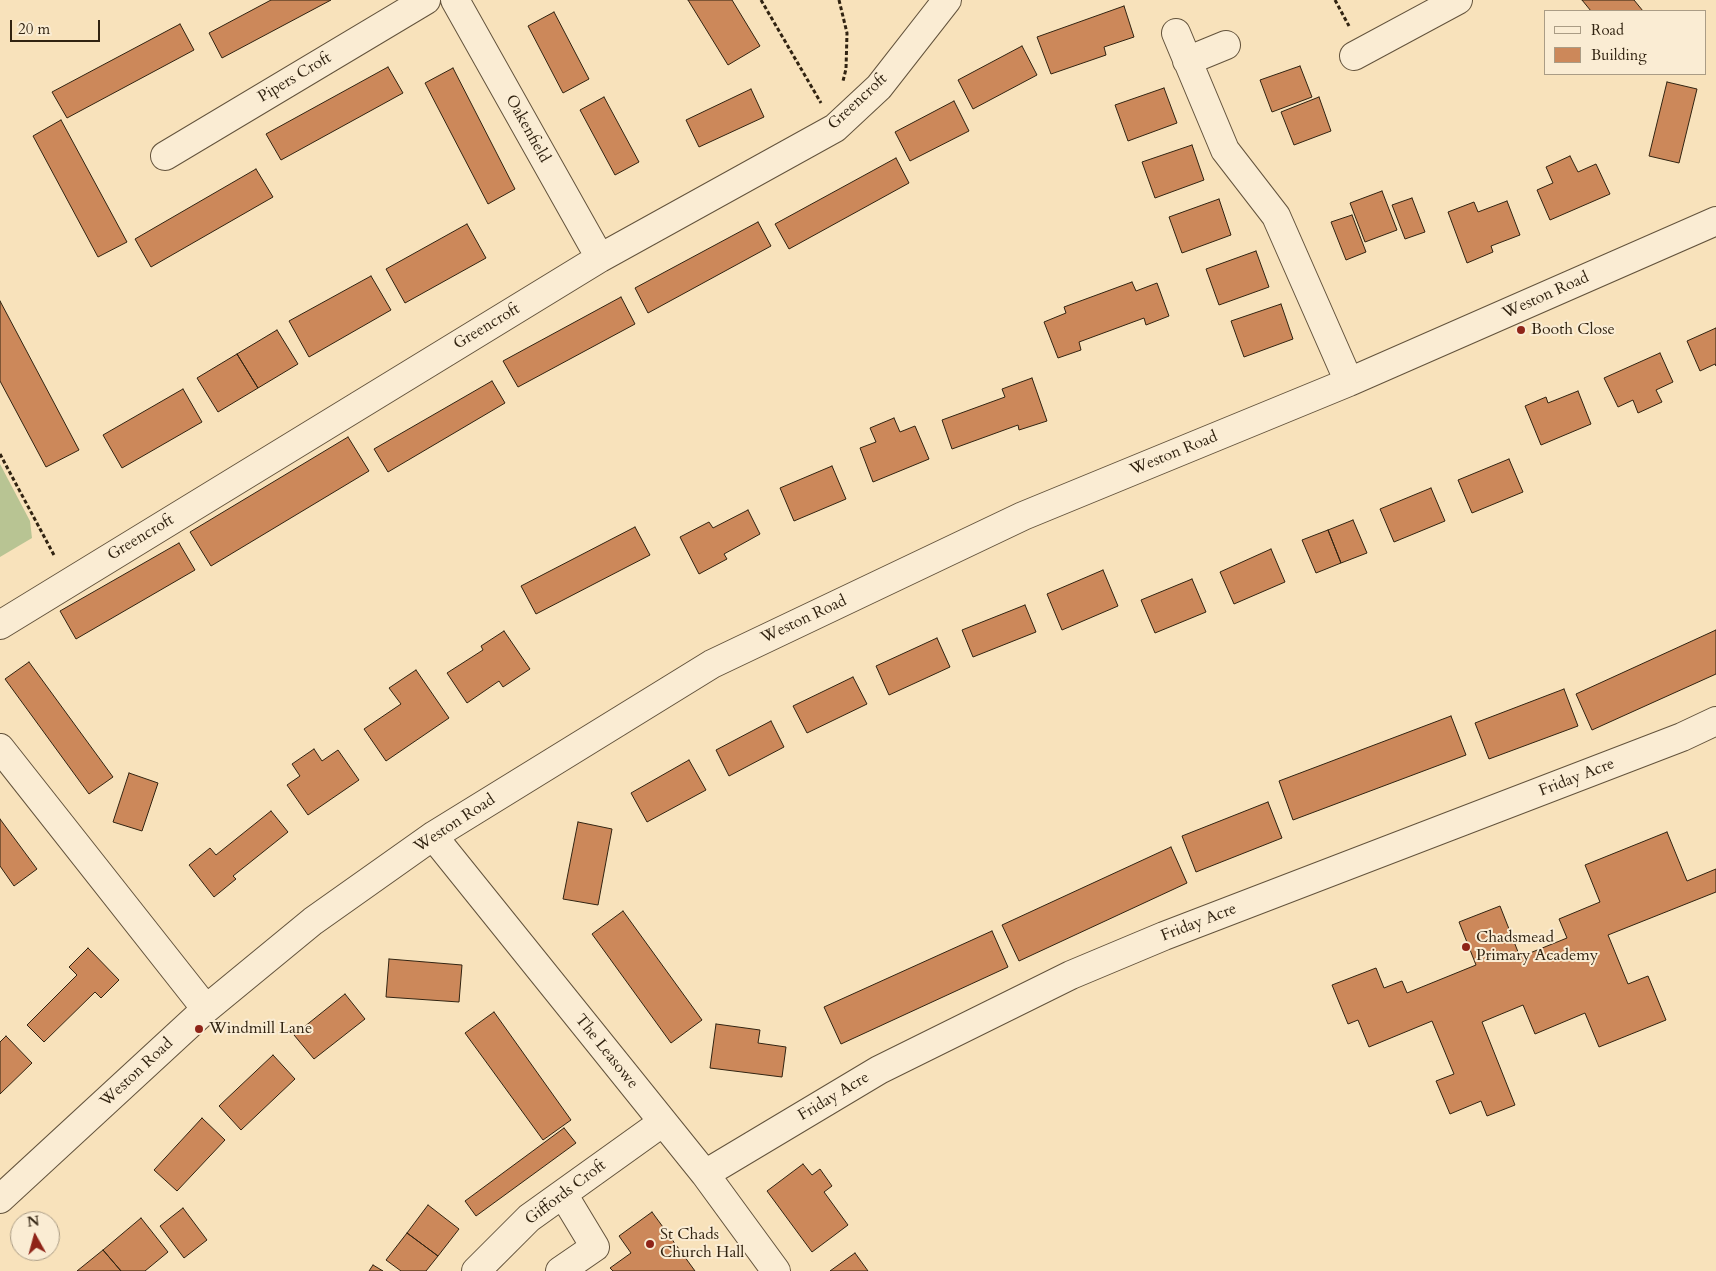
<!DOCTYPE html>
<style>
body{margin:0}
#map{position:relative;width:1716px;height:1271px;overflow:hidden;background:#f8e2bb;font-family:Cardo,serif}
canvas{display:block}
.legend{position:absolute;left:1544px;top:10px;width:162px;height:65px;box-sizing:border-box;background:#faecd3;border:1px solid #aa9c85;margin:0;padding:6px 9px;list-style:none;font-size:15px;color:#312311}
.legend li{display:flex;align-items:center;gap:10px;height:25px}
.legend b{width:25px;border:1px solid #aa9c85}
.north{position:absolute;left:10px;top:1211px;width:50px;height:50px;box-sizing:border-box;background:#faecd3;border:1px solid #aa9c85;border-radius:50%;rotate:353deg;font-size:14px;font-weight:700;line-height:20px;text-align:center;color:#312311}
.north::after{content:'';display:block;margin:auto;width:18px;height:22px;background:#8f2418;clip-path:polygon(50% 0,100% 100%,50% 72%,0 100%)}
.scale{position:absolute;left:10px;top:20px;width:90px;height:22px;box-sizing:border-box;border:2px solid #312311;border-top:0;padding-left:6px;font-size:15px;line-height:18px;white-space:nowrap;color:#312311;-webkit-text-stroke:4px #faecd3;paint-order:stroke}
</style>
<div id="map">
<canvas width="1716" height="1271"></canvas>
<ul class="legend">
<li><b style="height:6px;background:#faecd3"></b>Road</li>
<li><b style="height:14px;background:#cc885a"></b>Building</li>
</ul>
<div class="north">N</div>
<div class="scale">20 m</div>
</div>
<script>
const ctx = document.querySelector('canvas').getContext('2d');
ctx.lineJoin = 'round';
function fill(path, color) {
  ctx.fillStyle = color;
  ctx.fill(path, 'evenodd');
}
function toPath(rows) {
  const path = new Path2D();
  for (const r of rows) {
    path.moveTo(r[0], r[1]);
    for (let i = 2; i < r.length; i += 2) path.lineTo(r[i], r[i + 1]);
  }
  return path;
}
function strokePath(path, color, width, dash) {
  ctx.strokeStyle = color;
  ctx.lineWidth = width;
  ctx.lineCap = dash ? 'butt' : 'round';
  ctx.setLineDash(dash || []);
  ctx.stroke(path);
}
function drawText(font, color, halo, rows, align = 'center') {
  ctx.font = font + ' Cardo,serif';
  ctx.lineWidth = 4;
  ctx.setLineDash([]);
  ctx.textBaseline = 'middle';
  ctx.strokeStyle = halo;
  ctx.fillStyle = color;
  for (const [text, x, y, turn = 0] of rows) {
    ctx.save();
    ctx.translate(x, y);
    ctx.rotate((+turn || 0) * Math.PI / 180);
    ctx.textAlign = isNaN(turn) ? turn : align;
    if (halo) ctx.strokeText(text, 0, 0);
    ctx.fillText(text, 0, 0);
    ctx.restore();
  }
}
fill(toPath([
 [0,464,30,521,32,538,0,557]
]), '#b8c493');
const building = toPath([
 [271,0,331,0,222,58,209,33,271,0],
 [688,0,732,0,760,46,728,65,688,0],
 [1582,0,1634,0,1643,11,1591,11,1582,0],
 [1124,6,1134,37,1104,47,1106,55,1051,74,1037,37,1124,6],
 [554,12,589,79,563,93,528,26,554,12],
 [180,24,194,50,67,118,52,92,180,24],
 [1022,46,1037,75,973,109,958,80,1022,46],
 [1300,66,1312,97,1272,112,1260,80,1300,66],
 [388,67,403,93,281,160,266,134,388,67],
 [453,68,515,189,488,204,425,83,453,68],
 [1667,82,1697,89,1679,163,1649,156,1667,82],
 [1164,88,1177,123,1128,141,1115,105,1164,88],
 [751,89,764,117,699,147,686,120,751,89],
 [604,97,639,162,615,175,580,110,604,97],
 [1319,97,1331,131,1294,145,1281,112,1319,97],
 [954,101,969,131,910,161,895,132,954,101],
 [61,120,127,242,98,257,33,136,61,120],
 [1192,145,1204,180,1155,198,1142,162,1192,145],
 [1570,156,1578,172,1596,164,1610,194,1550,220,1537,190,1553,183,1546,167,1570,156],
 [896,158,909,183,789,249,775,224,896,158],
 [256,169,273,197,151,267,135,239,256,169],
 [1382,191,1397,230,1365,242,1350,203,1382,191],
 [1412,198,1425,232,1405,239,1392,205,1412,198],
 [1219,199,1231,235,1182,253,1169,217,1219,199],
 [1507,201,1520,235,1491,246,1493,252,1467,263,1448,212,1474,202,1478,212,1507,201],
 [1352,215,1366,252,1346,260,1331,222,1352,215],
 [758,222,771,246,648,313,635,288,758,222],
 [467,224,486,258,405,303,386,269,467,224],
 [1256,251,1269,287,1219,305,1206,269,1256,251],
 [371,276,391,310,309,357,289,321,371,276],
 [1132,282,1136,291,1157,283,1169,316,1146,325,1144,318,1079,342,1081,350,1058,358,1044,322,1066,313,1064,307,1132,282],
 [621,297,635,324,518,387,503,361,621,297],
 [0,301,79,450,46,467,0,381,0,301],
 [1281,304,1293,339,1244,357,1231,321,1281,304],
 [1716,328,1716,366,1715,364,1700,371,1687,341,1716,328],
 [277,330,298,364,258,388,237,354,277,330],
 [1660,353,1673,382,1656,390,1662,402,1638,413,1633,400,1618,407,1604,378,1660,353],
 [237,354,258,388,218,412,197,378,237,354],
 [1032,378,1047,421,1019,430,1018,425,952,449,942,420,1005,397,1002,389,1032,378],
 [492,381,505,403,388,472,374,449,492,381],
 [183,389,202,422,122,468,103,435,183,389],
 [1578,391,1591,424,1541,445,1525,406,1546,397,1548,403,1578,391],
 [894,418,900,432,915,426,929,459,873,482,860,448,876,442,870,428,894,418],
 [348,437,369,471,211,566,190,532,348,437],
 [1509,459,1523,492,1472,513,1458,480,1509,459],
 [832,466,846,499,794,521,780,488,832,466],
 [1431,488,1445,521,1394,542,1380,509,1431,488],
 [748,510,760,534,724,554,727,559,699,574,680,537,709,522,713,528,748,510],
 [1353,520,1367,553,1341,563,1328,530,1353,520],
 [635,527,650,555,536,614,521,586,635,527],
 [1328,530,1341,563,1316,573,1302,540,1328,530],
 [179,543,195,570,76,639,60,611,179,543],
 [1271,549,1285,582,1234,604,1220,572,1271,549],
 [1103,570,1118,606,1062,630,1047,594,1103,570],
 [1192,579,1206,612,1155,633,1141,600,1192,579],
 [1025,605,1036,632,973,657,962,630,1025,605],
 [1716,630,1716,674,1592,730,1576,694,1716,630],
 [504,631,530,669,503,687,499,681,467,703,447,673,483,650,481,646,504,631],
 [937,638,950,667,889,695,876,666,937,638],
 [29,662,113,777,89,794,5,679,29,662],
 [416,670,449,718,386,761,364,729,401,704,389,688,416,670],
 [853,677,867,704,807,733,793,706,853,677],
 [1564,689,1578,726,1489,759,1475,723,1564,689],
 [1451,716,1466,755,1293,820,1279,781,1451,716],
 [771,721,784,747,729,776,716,750,771,721],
 [314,749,322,761,338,750,359,780,308,815,287,785,300,776,292,764,314,749],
 [689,760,706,790,647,822,631,793,689,760],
 [129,773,158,783,142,831,113,822,129,773],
 [1268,802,1282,838,1196,872,1182,836,1268,802],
 [271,811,288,832,233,876,236,879,214,897,189,865,210,848,216,855,271,811],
 [0,819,37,869,14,886,0,866,0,819],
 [578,822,612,829,598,905,563,899,578,822],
 [1667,832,1687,881,1716,869,1716,892,1608,935,1628,984,1648,976,1666,1020,1599,1047,1585,1013,1535,1034,1523,1005,1482,1022,1515,1105,1487,1116,1481,1101,1450,1114,1436,1081,1454,1074,1432,1021,1369,1047,1358,1020,1348,1024,1332,985,1376,968,1384,988,1402,981,1407,993,1476,965,1459,922,1500,906,1520,957,1567,938,1559,919,1600,902,1585,865,1667,832],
 [1171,847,1187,883,1019,961,1002,925,1171,847],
 [623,911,702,1020,671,1043,592,934,623,911],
 [992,931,1008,967,841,1044,824,1007,992,931],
 [88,948,119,980,101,998,95,992,44,1042,27,1025,77,975,69,967,88,948],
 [389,959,462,965,459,1002,386,997,389,959],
 [345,994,365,1019,314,1059,294,1035,345,994],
 [494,1012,571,1120,543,1140,465,1033,494,1012],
 [716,1024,760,1030,758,1043,786,1047,782,1077,710,1068,716,1024],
 [6,1036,32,1063,0,1094,0,1042,6,1036],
 [273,1055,295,1079,241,1130,219,1106,273,1055],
 [202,1118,225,1140,177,1191,154,1170,202,1118],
 [564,1128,576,1143,476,1216,465,1201,564,1128],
 [803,1164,812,1175,820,1169,832,1186,824,1192,848,1225,812,1252,767,1191,803,1164],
 [428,1205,459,1229,438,1256,407,1233,428,1205],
 [183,1208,207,1240,184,1258,160,1226,183,1208],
 [652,1212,695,1271,613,1271,610,1268,631,1253,619,1236,652,1212],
 [141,1218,168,1252,145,1271,121,1271,103,1250,141,1218],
 [407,1233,438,1256,426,1271,401,1271,386,1260,407,1233],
 [103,1250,121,1271,77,1271,103,1250],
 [855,1253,868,1271,830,1271,855,1253],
 [373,1265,383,1271,369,1271,373,1265]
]);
fill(building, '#cc885a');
strokePath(building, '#312311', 1);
const minor = toPath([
 [455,0,600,258],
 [1176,33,1225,150,1276,216,1349,382],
 [1354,56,1458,0],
 [1187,61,1226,45],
 [165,156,426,0],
 [0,625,600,258,835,128,879,87,947,0],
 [0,748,206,1009],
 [433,836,705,1174,776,1271],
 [705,1174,879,1070,1071,975,1164,936,1682,737,1716,721],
 [0,1199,206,1009,313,921,433,836,712,664,1023,516,1349,382,1716,221],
 [476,1271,529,1218,663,1122],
 [560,1271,595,1247,563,1194]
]);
strokePath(minor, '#63533c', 30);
strokePath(toPath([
 [761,0,821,103],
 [839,0,847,33,846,69,843,81],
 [1335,0,1349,26],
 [0,454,55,557]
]), '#312311', 3, [4, 2.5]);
strokePath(minor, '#faecd3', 28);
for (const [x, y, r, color] of [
 [1521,330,5,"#8f2418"],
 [1466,947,5,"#8f2418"],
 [199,1029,5,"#8f2418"],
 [650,1244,5,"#8f2418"]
]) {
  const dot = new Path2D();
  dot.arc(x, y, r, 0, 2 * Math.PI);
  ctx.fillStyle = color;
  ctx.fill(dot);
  strokePath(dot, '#faecd3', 2);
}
drawText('16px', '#312311', '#faecd3', [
 ["Pipers Croft",295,78,-31],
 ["Greencroft",858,102,-43],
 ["Oakenfield",527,129,61],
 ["Weston Road",1546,296,-24],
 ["Greencroft",487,327,-31],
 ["Weston Road",1174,454,-22],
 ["Greencroft",141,538,-31],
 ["Weston Road",804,620,-25],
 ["Friday Acre",1577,778,-21],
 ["Weston Road",455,824,-33],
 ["Friday Acre",1199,923,-21],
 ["The Leasowe",606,1052,51],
 ["Weston Road",137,1073,-43],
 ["Friday Acre",834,1097,-31],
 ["Giffords Croft",566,1193,-37]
]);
drawText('16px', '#312311', '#faecd3', [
 ["Booth Close",1531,330],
 ["Chadsmead",1476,938],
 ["Primary Academy",1476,956],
 ["Windmill Lane",209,1029],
 ["St Chads",660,1235],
 ["Church Hall",660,1253]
], 'left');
</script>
